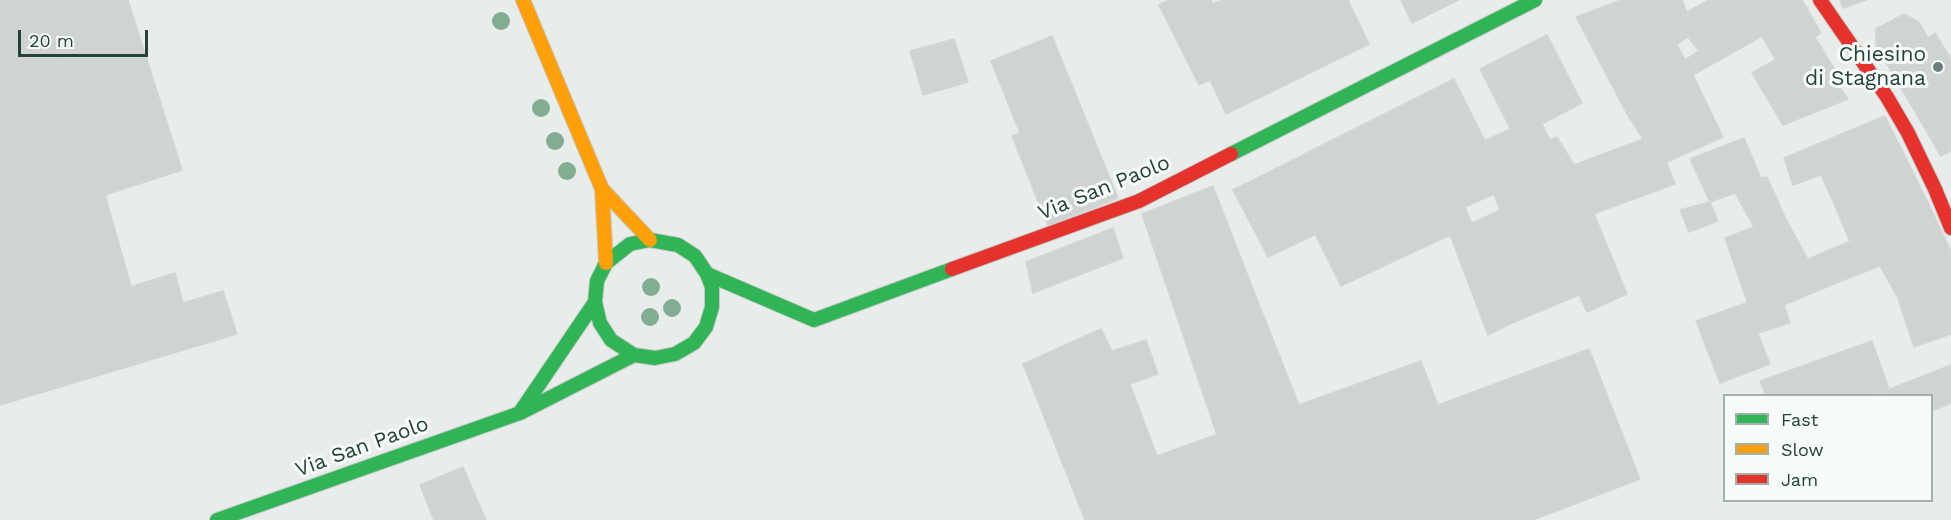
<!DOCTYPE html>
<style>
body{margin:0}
#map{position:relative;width:1951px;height:520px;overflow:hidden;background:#e8edeb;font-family:"Work Sans",sans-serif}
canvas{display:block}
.legend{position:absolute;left:1723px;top:394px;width:210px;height:108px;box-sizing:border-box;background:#f7fbf9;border:2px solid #a3b1ad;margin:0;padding:8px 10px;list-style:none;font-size:18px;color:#24423a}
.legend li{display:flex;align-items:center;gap:12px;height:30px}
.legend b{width:30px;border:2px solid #a3b1ad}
.scale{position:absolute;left:18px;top:30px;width:130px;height:27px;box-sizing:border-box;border:3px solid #24423a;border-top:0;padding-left:8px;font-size:18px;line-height:21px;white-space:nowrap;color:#24423a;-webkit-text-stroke:4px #f7fbf9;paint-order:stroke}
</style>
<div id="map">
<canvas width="1951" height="520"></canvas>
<ul class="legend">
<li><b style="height:8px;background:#30b455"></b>Fast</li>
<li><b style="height:8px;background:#ff9f0a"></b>Slow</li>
<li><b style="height:8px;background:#e5322d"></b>Jam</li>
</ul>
<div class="scale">20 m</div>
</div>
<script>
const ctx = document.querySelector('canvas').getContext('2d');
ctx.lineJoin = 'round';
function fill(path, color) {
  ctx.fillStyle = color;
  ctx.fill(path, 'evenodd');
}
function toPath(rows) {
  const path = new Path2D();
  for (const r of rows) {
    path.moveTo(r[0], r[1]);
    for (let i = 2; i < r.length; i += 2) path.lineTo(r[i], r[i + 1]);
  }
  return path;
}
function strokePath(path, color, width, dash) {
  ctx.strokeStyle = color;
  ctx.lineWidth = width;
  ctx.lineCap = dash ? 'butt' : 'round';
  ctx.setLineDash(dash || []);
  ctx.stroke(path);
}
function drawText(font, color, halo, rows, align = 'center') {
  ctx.font = font + ' "Work Sans",sans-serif';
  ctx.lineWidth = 6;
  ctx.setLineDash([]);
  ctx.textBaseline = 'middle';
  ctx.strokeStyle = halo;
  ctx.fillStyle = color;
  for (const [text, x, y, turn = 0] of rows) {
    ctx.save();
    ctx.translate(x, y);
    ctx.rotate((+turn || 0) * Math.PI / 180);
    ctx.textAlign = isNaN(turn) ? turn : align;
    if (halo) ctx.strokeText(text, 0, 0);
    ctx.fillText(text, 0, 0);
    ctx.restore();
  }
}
const building = toPath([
 [0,0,42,0,70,87,0,108,0,0],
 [42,0,128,0,182,170,105,195,42,0],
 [1169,0,1211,0,1213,4,1222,0,1348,0,1369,44,1226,114,1210,80,1199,85,1159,5,1169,0],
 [1401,0,1458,0,1412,23,1401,0],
 [1621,0,1654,0,1666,24,1595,53,1576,17,1621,0],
 [1654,0,1682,0,1687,12,1688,37,1676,45,1654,0],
 [1709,0,1802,0,1808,10,1693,75,1685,60,1699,51,1688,37,1687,12,1709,0],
 [1840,0,1866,0,1843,8,1840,0],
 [1808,10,1821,33,1775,59,1762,36,1808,10],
 [1904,14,1919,22,1928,38,1935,33,1951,59,1951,151,1941,156,1876,45,1876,29,1904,14],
 [1666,24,1693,75,1627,114,1595,53,1666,24],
 [1547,35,1582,103,1515,138,1480,69,1547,35],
 [1052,36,1118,198,1048,226,1012,136,1020,133,991,61,1052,36],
 [1815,37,1836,72,1773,108,1752,73,1815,37],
 [954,39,968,82,923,95,910,51,954,39],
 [1693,75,1723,137,1660,165,1627,114,1693,75],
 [1831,75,1848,99,1783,125,1773,108,1831,75],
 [1454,79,1516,203,1500,210,1494,194,1465,207,1512,323,1488,335,1450,235,1341,286,1281,166,1454,79],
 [70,87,105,195,0,231,0,108,70,87],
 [1885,116,1909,164,1832,199,1821,175,1793,185,1784,158,1885,116],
 [1542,124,1550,140,1557,137,1574,165,1627,294,1587,312,1579,295,1512,323,1472,223,1516,203,1484,141,1510,129,1515,138,1542,124],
 [1744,138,1761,178,1767,177,1784,215,1754,227,1735,193,1710,202,1690,159,1744,138],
 [1643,139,1660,165,1667,163,1675,184,1593,214,1574,165,1643,139],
 [1909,164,1931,209,1850,242,1832,199,1909,164],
 [1281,166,1316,234,1268,257,1233,190,1281,166],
 [1213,186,1251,284,1207,296,1211,308,1178,320,1142,214,1213,186],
 [105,195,131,286,0,327,0,231,105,195],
 [1710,202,1718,221,1689,232,1680,210,1710,202],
 [1931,209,1951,251,1951,278,1898,298,1880,266,1841,281,1829,250,1931,209],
 [1784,215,1808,260,1775,274,1754,227,1784,215],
 [1754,227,1775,274,1829,250,1841,281,1784,305,1790,323,1758,333,1725,238,1754,227],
 [1113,228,1123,258,1033,293,1026,262,1113,228],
 [175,273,183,303,223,291,237,334,0,405,0,327,175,273],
 [1951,278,1951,307,1906,323,1898,298,1951,278],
 [1251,284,1299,405,1217,435,1178,320,1211,308,1207,296,1251,284],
 [1746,303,1770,364,1720,383,1696,321,1746,303],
 [1951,307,1951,334,1914,347,1906,323,1951,307],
 [1101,329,1112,351,1146,340,1158,374,1130,384,1157,456,1421,361,1438,405,1589,349,1640,479,1533,520,1085,520,1023,364,1101,329],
 [1872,341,1889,389,1872,396,1766,396,1760,381,1872,341],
 [1951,365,1951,403,1932,411,1932,396,1872,396,1951,365],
 [463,467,486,520,434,520,420,485,463,467]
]);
fill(building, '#cfd4d2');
strokePath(building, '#d1d6d4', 1.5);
const fast = toPath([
 [1231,154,1535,0],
 [707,274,712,287,712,307,706,327,694,343,675,354,655,358,634,355,611,340,600,323,595,302,597,281,606,263,630,244,650,240,678,245,695,256,707,274,814,320,952,269],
 [521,411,595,302],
 [217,520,520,413,634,355]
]);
const slow = toPath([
 [523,0,602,189,606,263],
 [602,189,650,240]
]);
const jam = toPath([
 [1820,0,1887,97,1908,133,1935,189,1951,228],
 [952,269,1139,201,1231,154]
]);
strokePath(fast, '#c3cbc8', 16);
strokePath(slow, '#c3cbc8', 16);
strokePath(jam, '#c3cbc8', 16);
strokePath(fast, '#30b455', 14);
strokePath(slow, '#ff9f0a', 14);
strokePath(jam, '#e5322d', 14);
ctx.fillStyle = '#81ae93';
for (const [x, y] of [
 [501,21],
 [541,108],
 [555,141],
 [567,171],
 [651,287],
 [672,308],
 [650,317]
]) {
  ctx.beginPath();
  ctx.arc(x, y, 9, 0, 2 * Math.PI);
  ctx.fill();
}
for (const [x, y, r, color] of [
 [1938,67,6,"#697e78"]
]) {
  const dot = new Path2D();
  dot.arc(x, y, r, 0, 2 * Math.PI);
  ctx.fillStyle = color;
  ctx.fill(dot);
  strokePath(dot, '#f7fbf9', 2);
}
drawText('21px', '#24423a', '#f7fbf9', [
 ["Chiesino",1926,55],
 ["di Stagnana",1926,79]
], 'right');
drawText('21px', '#24423a', '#f7fbf9', [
 ["Via San Paolo",1104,188,-22],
 ["Via San Paolo",362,447,-20]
]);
</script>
